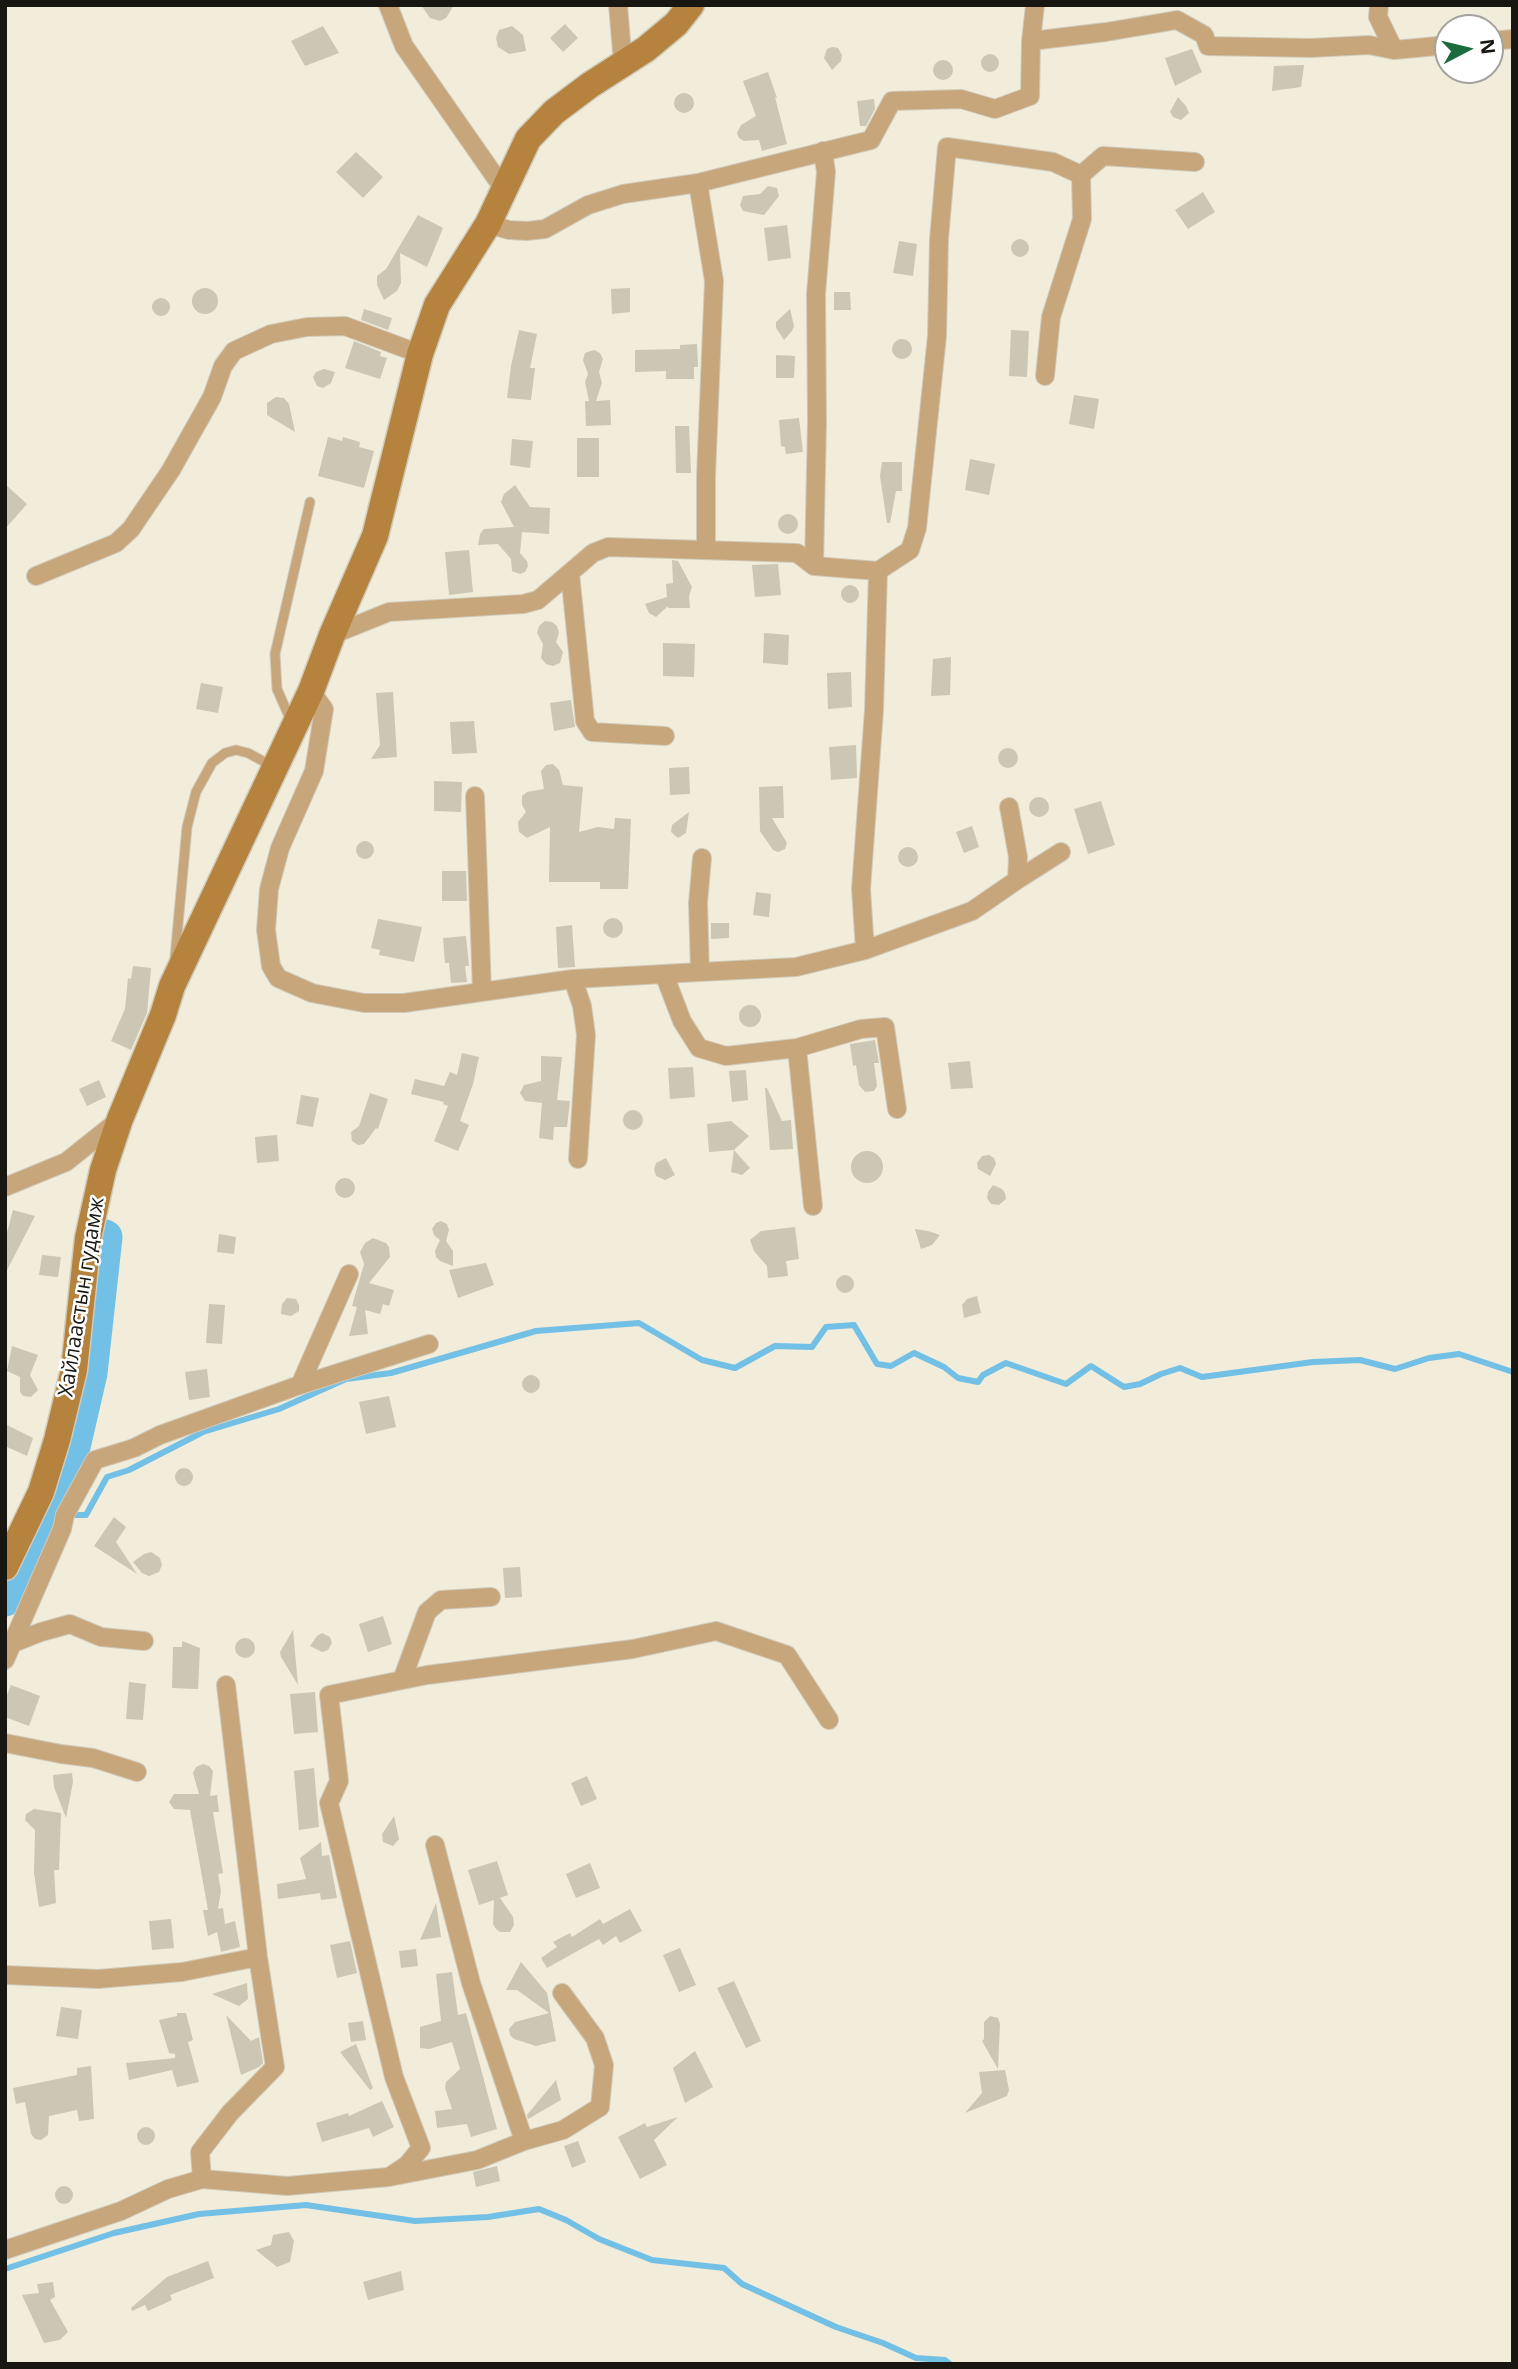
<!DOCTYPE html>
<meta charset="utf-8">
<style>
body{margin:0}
#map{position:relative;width:1518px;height:2369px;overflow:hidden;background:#f2ecda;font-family:"Open Sans",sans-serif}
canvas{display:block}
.frame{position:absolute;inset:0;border:7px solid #181610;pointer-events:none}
.north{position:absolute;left:1434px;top:14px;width:70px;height:70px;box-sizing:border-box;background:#fff;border:2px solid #a3a29f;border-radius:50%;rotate:83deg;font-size:19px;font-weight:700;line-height:28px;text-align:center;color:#181610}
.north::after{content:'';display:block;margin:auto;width:24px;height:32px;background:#1a6c3c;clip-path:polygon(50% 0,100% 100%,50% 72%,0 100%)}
</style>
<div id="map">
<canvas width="1518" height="2369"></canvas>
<div class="frame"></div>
<div class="north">N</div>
</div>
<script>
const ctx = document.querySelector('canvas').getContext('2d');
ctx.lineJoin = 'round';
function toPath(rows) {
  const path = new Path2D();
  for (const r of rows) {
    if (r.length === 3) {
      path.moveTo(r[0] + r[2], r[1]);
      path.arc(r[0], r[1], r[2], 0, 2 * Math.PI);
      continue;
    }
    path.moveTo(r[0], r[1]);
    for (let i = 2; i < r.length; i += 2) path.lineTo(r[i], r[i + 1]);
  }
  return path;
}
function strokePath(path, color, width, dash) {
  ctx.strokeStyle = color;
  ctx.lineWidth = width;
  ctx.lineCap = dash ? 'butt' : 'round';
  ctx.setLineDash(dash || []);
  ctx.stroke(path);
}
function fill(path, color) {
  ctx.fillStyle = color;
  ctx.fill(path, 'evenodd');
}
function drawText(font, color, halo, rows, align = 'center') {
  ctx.font = font + ' "Open Sans",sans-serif';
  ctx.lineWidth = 5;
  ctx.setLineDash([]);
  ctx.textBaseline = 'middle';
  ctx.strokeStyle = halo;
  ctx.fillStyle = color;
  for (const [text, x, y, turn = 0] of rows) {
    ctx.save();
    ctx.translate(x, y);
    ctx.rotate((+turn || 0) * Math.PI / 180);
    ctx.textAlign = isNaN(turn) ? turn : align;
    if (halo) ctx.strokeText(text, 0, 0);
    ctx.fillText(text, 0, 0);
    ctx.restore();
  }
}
strokePath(toPath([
 [51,1520,65,1515,86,1515,107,1477,129,1470,203,1432,279,1409,346,1379,391,1373,536,1331,639,1323,702,1360,735,1368,775,1346,812,1347,826,1327,854,1325,877,1364,891,1366,914,1353,944,1367,958,1378,978,1382,983,1375,1006,1363,1066,1384,1091,1366,1124,1387,1140,1384,1161,1374,1180,1368,1202,1377,1313,1362,1360,1360,1395,1369,1429,1358,1459,1354,1513,1372],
 [5,2269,114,2233,199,2214,306,2205,415,2221,488,2217,539,2209,566,2220,599,2239,652,2260,724,2268,742,2284,836,2327,883,2343,916,2358,945,2360,950,2364]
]), '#72c0e6', 6);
strokePath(toPath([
 [5,1599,49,1526,66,1477,90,1373,105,1237]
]), '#72c0e6', 35);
fill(toPath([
 [421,5,454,5,446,18,440,21,430,18],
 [565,24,578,38,563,52,550,38],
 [323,26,339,53,305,66,291,41],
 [512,26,523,35,526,51,509,54,498,47,496,38,499,30],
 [832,47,838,48,842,55,841,61,832,70,824,58,827,49],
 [1192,49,1202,72,1175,86,1165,58],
 [990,63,9],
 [943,70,10],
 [1304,65,1301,87,1272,91,1274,66],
 [768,72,777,98,775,97,787,144,762,151,759,140,744,141,739,138,737,133,741,125,756,116,743,81],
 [684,103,10],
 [1178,97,1186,106,1189,113,1181,120,1173,117,1170,112],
 [874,99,875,109,866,126,860,126,857,101],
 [356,152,383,177,363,198,336,172],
 [768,186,777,188,779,196,764,215,743,211,740,205,743,196,760,194],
 [1203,192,1215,212,1188,229,1175,210],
 [418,215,443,228,427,267,400,253,401,283,397,291,384,300,377,285,377,276,386,269],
 [787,225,791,258,768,261,764,228],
 [1020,248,9],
 [899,241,917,244,913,276,893,273],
 [630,288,630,312,612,314,611,289],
 [205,301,13],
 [834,292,850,292,851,310,834,310],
 [161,307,9],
 [364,309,392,318,388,330,361,320],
 [790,309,794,326,792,331,784,340,776,328,776,322],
 [519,330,537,334,530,368,535,368,531,400,507,398,511,366],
 [1011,330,1029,331,1027,377,1009,376],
 [902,349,10],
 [354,341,381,352,380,356,387,358,380,379,345,368],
 [697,344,698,367,694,367,694,379,666,379,666,371,635,372,635,350,680,349,680,345],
 [594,350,600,353,603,359,599,372,602,383,596,401,610,400,611,425,586,426,585,401,589,401,585,382,588,374,583,360,585,353],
 [776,355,795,356,794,378,776,378],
 [324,369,335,372,331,383,323,388,317,386,313,377,316,372],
 [1074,395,1099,399,1094,429,1069,424],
 [276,397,284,398,289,404,295,432,267,415,267,403],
 [799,418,803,452,786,454,785,447,781,446,779,420],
 [675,426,689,426,691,473,676,473],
 [328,437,342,441,343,437,360,442,359,447,374,451,364,488,318,476],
 [577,438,599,438,599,477,577,477],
 [512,439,533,441,530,468,510,465],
 [970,459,995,464,989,495,965,490],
 [882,462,902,462,902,491,896,491,890,523,887,523,880,476],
 [5,484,27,504,5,529],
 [515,485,530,507,550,508,549,534,522,532,520,553,527,561,528,566,525,572,520,574,512,571,511,559,498,544,478,545,480,534,484,529,514,527,501,502,504,494],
 [788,524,10],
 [469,550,473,592,449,595,445,552],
 [672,560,678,561,692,587,689,596,690,608,668,608,668,606,656,617,649,613,645,604,667,597,666,584,673,583],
 [778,564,781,595,755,597,752,565],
 [850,594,9],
 [545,621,552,622,557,626,559,633,556,642,563,652,560,663,553,666,546,664,541,658,543,644,537,633,539,626],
 [764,633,789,635,788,665,763,663],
 [663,643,695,644,694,677,663,676],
 [951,657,950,695,931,696,933,659],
 [851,672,852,707,828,709,827,673],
 [201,683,223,687,218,713,196,709],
 [393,692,397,757,371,759,380,745,376,693],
 [571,700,575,727,554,731,550,703],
 [474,721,477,753,452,754,450,722],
 [856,745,857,778,831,780,829,747],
 [1008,758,10],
 [553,764,559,770,563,785,583,787,579,832,598,827,614,829,615,818,631,819,628,889,600,889,600,882,549,882,550,827,527,838,519,832,518,822,526,812,522,805,522,796,527,792,544,789,541,771,546,765],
 [689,767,690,794,670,795,669,768],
 [434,781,462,782,461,812,434,811],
 [783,786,784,818,772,818,787,843,785,849,778,852,773,850,760,831,759,787],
 [1039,807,10],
 [1101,801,1115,845,1088,854,1074,809],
 [689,812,686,833,678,838,671,832,672,825],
 [972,826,979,847,964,853,956,832],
 [365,850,9],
 [908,857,10],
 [442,871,466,871,467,901,442,901],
 [756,892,771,894,769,917,753,915],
 [613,928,10],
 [378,919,422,927,414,962,379,955,380,950,371,948],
 [711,923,729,923,729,938,711,939],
 [572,925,575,967,558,968,556,927],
 [466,936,469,966,465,966,467,982,451,983,449,963,445,963,443,938],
 [133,966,151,968,147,1013,131,1050,111,1041,125,1009,128,978,131,979],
 [750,1016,11],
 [875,1040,879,1063,874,1063,877,1086,874,1091,865,1092,859,1085,856,1065,853,1066,850,1044],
 [462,1053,479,1057,473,1084,460,1121,469,1125,458,1151,434,1141,448,1106,443,1104,444,1102,411,1094,415,1079,444,1086,450,1072,457,1075],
 [541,1056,562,1057,557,1100,570,1101,567,1127,554,1127,553,1140,539,1138,542,1103,525,1101,520,1093,524,1085,541,1081],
 [970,1061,973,1088,951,1089,948,1063],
 [693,1067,695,1097,670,1099,668,1068],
 [746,1070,748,1100,732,1102,729,1071],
 [99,1080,106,1097,87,1106,79,1089],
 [765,1088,767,1088,782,1121,791,1120,793,1149,770,1150],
 [370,1093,388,1099,378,1129,376,1128,364,1144,358,1145,352,1141,351,1132,359,1126],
 [301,1095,319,1098,313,1127,296,1124],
 [633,1120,10],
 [731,1121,749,1136,734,1150,750,1168,742,1175,731,1172,734,1150,709,1152,707,1124],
 [277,1135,279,1161,257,1163,255,1137],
 [867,1167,16],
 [989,1155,994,1158,996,1164,990,1176,978,1169,977,1163,982,1156],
 [666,1158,675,1175,665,1180,656,1176,654,1169,656,1163],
 [345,1188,10],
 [993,1185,1002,1189,1005,1193,1006,1199,999,1205,991,1204,987,1198,988,1192],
 [13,1210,35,1216,5,1274,5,1240],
 [441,1221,447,1224,449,1230,446,1241,453,1251,453,1266,440,1261,436,1257,435,1251,440,1240,434,1235,432,1229,436,1223],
 [795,1227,799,1259,786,1261,788,1276,768,1278,767,1266,754,1251,750,1240,761,1231],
 [915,1229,928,1231,940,1235,932,1245,921,1249],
 [219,1234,236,1237,234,1254,217,1252],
 [373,1238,386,1243,389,1247,390,1257,369,1283,394,1290,389,1306,383,1304,380,1314,365,1310,368,1334,349,1336,357,1307,352,1306,364,1264,360,1252,365,1243],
 [42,1255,61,1257,58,1277,39,1275],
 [486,1263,494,1285,458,1298,449,1270],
 [845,1284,9],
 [977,1296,981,1313,964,1318,962,1305,967,1299],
 [287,1298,296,1299,299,1305,299,1311,291,1316,281,1314,282,1304],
 [209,1304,225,1305,222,1344,206,1343],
 [12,1346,38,1355,30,1375,38,1390,31,1397,23,1396,20,1392,20,1377,7,1371],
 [207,1369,210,1397,189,1400,185,1372],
 [531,1384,9],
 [389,1396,396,1427,366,1434,359,1402],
 [5,1424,33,1438,27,1456,5,1446],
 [184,1477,9],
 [114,1517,126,1527,116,1542,137,1574,94,1546],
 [151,1552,160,1558,162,1565,159,1572,149,1576,142,1573,133,1562,144,1554],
 [520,1567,522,1597,505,1598,503,1568],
 [383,1616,392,1644,368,1652,359,1624],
 [293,1630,298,1685,281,1657,280,1652],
 [322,1633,330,1637,332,1643,328,1650,322,1652,310,1646,317,1636],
 [245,1648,10],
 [182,1641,200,1648,198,1689,172,1688,173,1647,182,1647],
 [129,1682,146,1684,143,1720,126,1719],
 [11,1685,40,1696,29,1726,5,1717,5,1700],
 [315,1692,318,1732,294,1734,290,1694],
 [203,1764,209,1766,213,1771,210,1796,217,1795,219,1812,213,1812,223,1873,218,1874,221,1891,218,1909,223,1908,225,1924,235,1921,240,1947,221,1952,217,1932,208,1936,203,1910,208,1910,190,1810,174,1809,169,1802,174,1794,199,1794,193,1773,196,1767],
 [314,1768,319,1827,299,1830,294,1771],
 [72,1773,73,1782,66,1818,54,1787,53,1775],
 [587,1776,597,1799,581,1806,571,1783],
 [34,1809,61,1813,59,1870,54,1870,56,1903,39,1907,34,1873,35,1830,25,1820,26,1814],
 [394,1816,399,1839,393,1846,383,1842,382,1834],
 [321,1842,322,1856,329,1855,337,1898,321,1900,320,1893,278,1899,277,1884,306,1879,300,1858],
 [497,1861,508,1895,500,1898,513,1917,514,1925,510,1932,500,1932,496,1929,493,1924,494,1900,479,1905,468,1870],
 [590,1863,600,1888,576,1898,566,1874],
 [436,1903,441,1937,420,1940],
 [630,1909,642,1931,620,1943,616,1936,603,1945,599,1939,547,1968,541,1958,557,1947,553,1942,570,1933,572,1937,600,1919,603,1924],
 [171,1919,174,1948,152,1950,149,1921],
 [350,1941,357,1973,337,1978,330,1945],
 [680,1948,696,1985,679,1992,663,1955],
 [416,1949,418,1966,401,1968,399,1951],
 [521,1962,547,1993,556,2041,536,2046,514,2039,510,2035,509,2029,515,2022,549,2013,517,1990,506,1990],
 [452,1972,458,2015,466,2013,497,2129,471,2137,467,2124,437,2128,435,2111,452,2109,445,2088,446,2082,460,2069,452,2042,429,2049,420,2048,420,2027,441,2021,436,1974],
 [734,1981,761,2041,746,2048,717,1988],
 [247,1983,248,1999,239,2006,212,1994],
 [61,2007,82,2010,78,2039,56,2036],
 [177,2013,186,2013,193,2040,188,2042,199,2082,177,2087,172,2070,129,2080,126,2063,175,2058,175,2054,169,2053,159,2020,177,2016],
 [226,2015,251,2041,259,2037,263,2063,259,2067,241,2075],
 [990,2016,998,2018,1000,2024,998,2069,982,2041,984,2039,984,2022],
 [363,2021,366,2040,351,2042,348,2023],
 [356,2044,373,2088,370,2090,340,2052],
 [695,2051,713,2087,685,2103,673,2068],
 [91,2066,94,2119,79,2121,77,2110,49,2116,48,2135,41,2140,35,2139,31,2134,25,2102,16,2104,13,2088,77,2075,77,2068],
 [1005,2070,1009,2090,1007,2096,965,2113,982,2093,979,2072],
 [556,2080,561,2100,528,2119,527,2115],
 [382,2101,394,2127,373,2137,369,2128,322,2142,316,2123,348,2113,349,2116],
 [678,2117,654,2140,667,2165,640,2179,618,2137,645,2123,647,2127],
 [146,2136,9],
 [578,2141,586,2162,572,2168,564,2146],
 [497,2166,500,2181,476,2187,473,2172],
 [64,2195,9],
 [289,2232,294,2241,290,2262,277,2267,256,2250,271,2245,273,2235],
 [208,2261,214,2278,170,2295,172,2300,148,2311,145,2305,132,2311,131,2308,167,2277],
 [401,2271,404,2290,368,2300,363,2282],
 [53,2282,55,2297,50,2300,68,2332,60,2340,44,2343,22,2295,39,2293,37,2284]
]), '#ccc6b4');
const lane = toPath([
 [291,721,277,689,275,654,310,502],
 [175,957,187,827,196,792,212,763,225,753,236,750,248,753,274,767]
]);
const street = toPath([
 [388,5,404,46,503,188],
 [618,5,623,64],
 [1379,5,1378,17,1394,50],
 [1031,41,1035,5],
 [1490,41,1513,39],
 [698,183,714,281,706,476,706,549],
 [488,224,509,230,527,231,545,229,588,205,623,194,698,183,871,140,892,101,961,99,995,109,1030,96,1031,41,1106,32,1177,20,1204,35,1208,46,1311,48,1369,45,1394,50,1448,45],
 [1045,376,1051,317,1082,219,1081,175],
 [814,566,817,422,816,294,826,172,823,151],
 [570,573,585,721,592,732,665,736],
 [36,576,116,543,131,529,171,470,212,397,223,366,234,351,271,334,307,327,345,326,420,354],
 [332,635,389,612,523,604,538,600,593,553,608,547,797,553,814,566,878,571],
 [311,691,324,709,314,771,280,848,269,889,266,930,271,966,278,978,312,993,364,1003,404,1003,573,979,700,972,698,903,702,858],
 [475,796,482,992],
 [1017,880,1061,852],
 [865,950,861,889,874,710,878,571,910,550,917,528,937,336,939,239,947,147,1053,162,1081,175,1103,156,1195,162],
 [700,972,796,967,865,950,972,911,1017,880,1018,857,1009,807],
 [664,974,682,1021,699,1048,726,1056,797,1048,861,1029,885,1027,897,1109],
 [573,979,582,1006,586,1035,578,1159],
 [797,1048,813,1206],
 [5,1187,66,1162,120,1119],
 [300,1385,349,1274],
 [13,1643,41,1632,70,1624,101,1637,144,1641],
 [5,1660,62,1529,65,1515,95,1460,134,1448,160,1435,294,1387,429,1344],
 [402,1680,427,1612,441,1600,491,1597],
 [5,1743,61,1754,93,1758,137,1772],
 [435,1845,471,1983,524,2141],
 [5,1975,98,1979,182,1972,258,1957],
 [389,2177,407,2165,421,2148,394,2077,329,1803,339,1781,329,1695,427,1675,633,1649,716,1631,787,1655,829,1720],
 [202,2179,200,2152,230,2113,275,2067,258,1957,226,1685],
 [5,2250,121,2211,168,2189,202,2179,287,2186,389,2177,477,2160,524,2141,563,2130,600,2107,604,2065,595,2038,562,1993]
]);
const secondary = toPath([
 [5,1567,41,1492,57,1440,74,1370,88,1238,103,1170,120,1119,163,1015,172,986,311,691,332,635,375,536,420,354,437,305,488,224,528,139,554,112,590,85,646,49,676,24,691,5]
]);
strokePath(lane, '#cfcaba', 11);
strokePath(street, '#cfcaba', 20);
strokePath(secondary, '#cfcaba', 29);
strokePath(lane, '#c8a67c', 9);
strokePath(street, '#c8a67c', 18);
strokePath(secondary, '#b5833e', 26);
drawText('21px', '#181610', '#fff', [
 ["Хайлаастын гудамж",82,1297,-81]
]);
</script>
